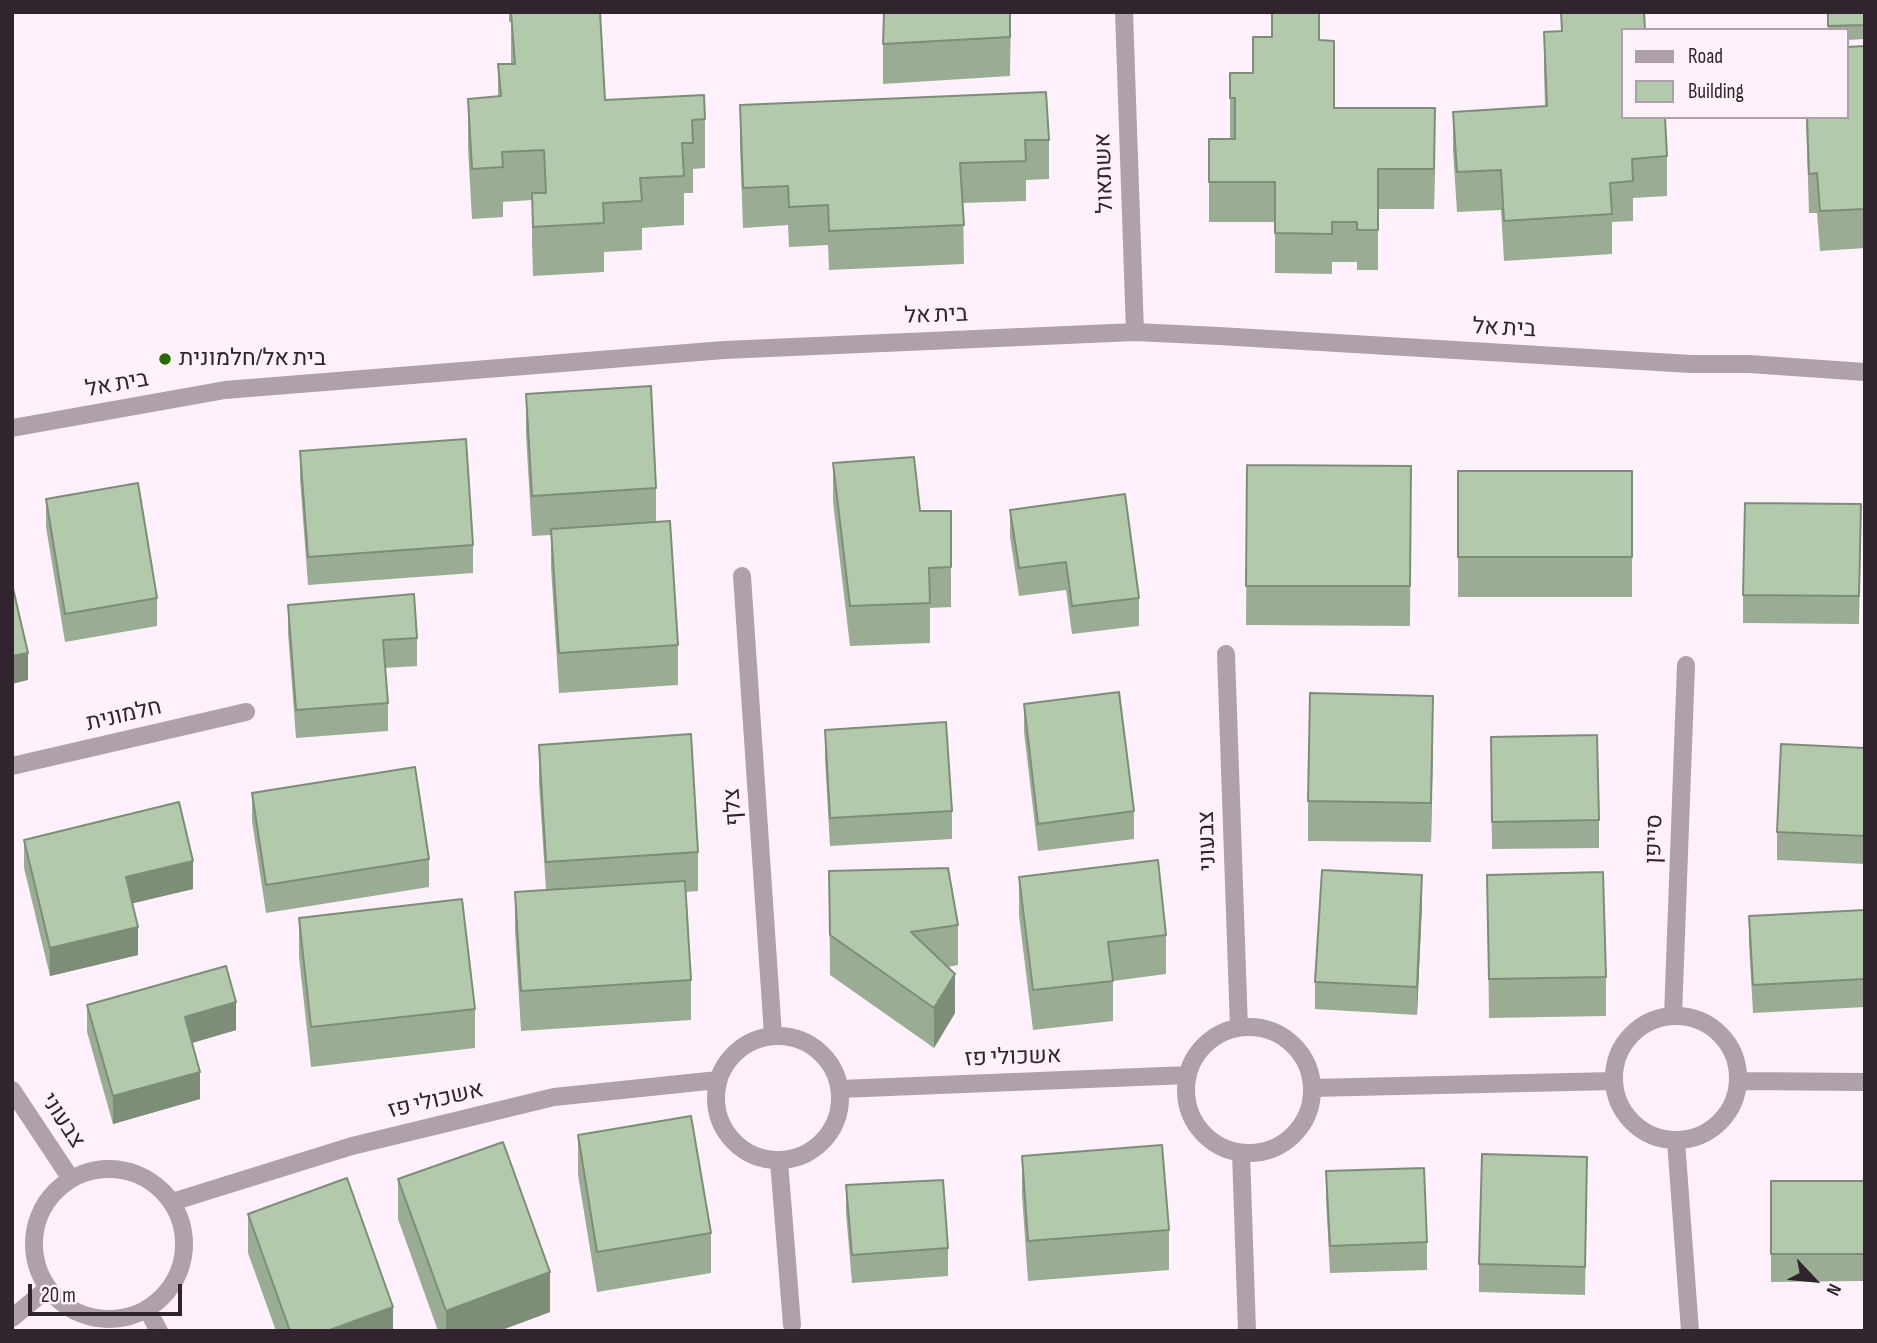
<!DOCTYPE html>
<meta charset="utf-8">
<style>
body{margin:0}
#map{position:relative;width:1877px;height:1343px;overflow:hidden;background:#fff1fb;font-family:"Sofia Sans Condensed",sans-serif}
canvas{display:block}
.frame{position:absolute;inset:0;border:14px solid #30242e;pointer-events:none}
.legend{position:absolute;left:1621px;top:28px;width:228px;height:91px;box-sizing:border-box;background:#fff1fb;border:2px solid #ac9fa9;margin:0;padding:9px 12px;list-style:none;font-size:21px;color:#30242e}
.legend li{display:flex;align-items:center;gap:14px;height:35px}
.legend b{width:35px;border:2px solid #ac9fa9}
.north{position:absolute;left:1779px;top:1245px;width:70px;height:70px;-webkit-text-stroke:5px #fff1fb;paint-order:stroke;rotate:116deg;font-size:19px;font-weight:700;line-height:28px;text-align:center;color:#30242e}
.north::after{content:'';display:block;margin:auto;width:24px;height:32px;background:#30242e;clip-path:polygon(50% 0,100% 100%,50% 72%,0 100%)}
.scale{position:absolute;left:28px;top:1284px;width:154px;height:32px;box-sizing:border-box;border:4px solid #30242e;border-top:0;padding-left:9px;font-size:21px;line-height:24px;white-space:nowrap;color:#30242e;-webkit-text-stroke:5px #fff1fb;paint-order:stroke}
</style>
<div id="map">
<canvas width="1877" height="1343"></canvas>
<div class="frame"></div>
<ul class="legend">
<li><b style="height:9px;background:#afa1ab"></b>Road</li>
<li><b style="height:19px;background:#b3c9ac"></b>Building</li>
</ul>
<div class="north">N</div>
<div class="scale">20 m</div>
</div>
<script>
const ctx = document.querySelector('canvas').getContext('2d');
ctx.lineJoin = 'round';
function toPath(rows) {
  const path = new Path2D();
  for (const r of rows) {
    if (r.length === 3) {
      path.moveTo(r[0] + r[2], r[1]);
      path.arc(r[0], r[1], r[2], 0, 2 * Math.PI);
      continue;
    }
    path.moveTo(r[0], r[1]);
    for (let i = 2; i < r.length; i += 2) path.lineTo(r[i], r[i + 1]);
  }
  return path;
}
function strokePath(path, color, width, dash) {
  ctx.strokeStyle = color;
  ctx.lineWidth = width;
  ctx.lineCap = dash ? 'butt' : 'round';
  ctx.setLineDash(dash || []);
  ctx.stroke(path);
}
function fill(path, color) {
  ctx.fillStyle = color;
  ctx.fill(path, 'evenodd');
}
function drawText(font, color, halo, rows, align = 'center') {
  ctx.font = font + ' "Sofia Sans Condensed",Heebo,sans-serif';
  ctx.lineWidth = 6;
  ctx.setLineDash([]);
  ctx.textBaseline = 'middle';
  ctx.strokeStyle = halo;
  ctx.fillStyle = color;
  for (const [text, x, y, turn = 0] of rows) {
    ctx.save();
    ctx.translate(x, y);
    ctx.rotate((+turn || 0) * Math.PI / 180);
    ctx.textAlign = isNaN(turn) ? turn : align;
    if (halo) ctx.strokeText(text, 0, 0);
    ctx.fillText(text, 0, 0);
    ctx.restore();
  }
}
strokePath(toPath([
 [1124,12,1135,332],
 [12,428,225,390,724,350,1135,332,1219,336,1691,364,1749,364,1865,372],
 [742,576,773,1035],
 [1226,654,1239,1028],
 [12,766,246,712],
 [1676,1078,62],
 [1673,1016,1686,665],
 [1249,1090,63],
 [778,1098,62],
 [1739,1081,1865,1082],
 [1312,1088,1613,1081],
 [840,1089,1188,1075],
 [12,1090,71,1179],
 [1676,1141,1690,1331],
 [1241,1153,1247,1331],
 [779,1161,792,1325],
 [109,1244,75],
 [172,1202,352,1146,554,1097,718,1080],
 [147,1309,159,1331],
 [12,1318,47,1289]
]), '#afa1ab', 18);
fill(toPath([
 [509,12,600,12,605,100,705,119,705,168,693,169,693,193,684,193,684,225,642,228,642,250,604,252,604,272,533,276,532,243,532,200,503,202,503,217,472,219,468,148,468,99,498,96,498,64,511,64,511,22,509,22],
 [1011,12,1010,76,883,84,883,44],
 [1561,12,1623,30,1667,156,1667,196,1633,198,1633,221,1612,222,1612,254,1504,261,1501,210,1457,212,1453,151,1453,112,1545,106,1544,71,1544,32,1561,31],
 [1828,12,1865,12,1865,39,1847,40,1847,30,1828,30],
 [1319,40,1334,108,1435,148,1434,209,1378,209,1378,270,1357,270,1357,262,1332,262,1332,274,1275,273,1275,222,1209,222,1209,139,1235,139,1235,138,1230,138,1230,73,1253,73],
 [1865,46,1865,248,1820,251,1817,213,1809,213,1806,117,1847,117],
 [740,105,1049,140,1049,179,1026,180,1026,201,963,203,964,264,829,270,828,245,789,247,788,225,743,228,740,145],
 [526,394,656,488,656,522,678,645,678,685,559,693,551,568,551,535,532,536,526,434],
 [300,451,473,545,473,573,308,585,300,479],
 [833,463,920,511,951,511,951,607,930,608,930,643,850,646,833,502],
 [1247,465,1411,466,1410,626,1246,625],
 [1458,471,1632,471,1632,597,1458,597],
 [46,499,157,598,157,626,65,642,46,527],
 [1010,510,1139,598,1139,626,1072,634,1066,590,1019,596,1010,537],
 [1861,531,1859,624,1743,623,1743,595],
 [288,605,417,638,417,666,385,668,388,703,388,731,296,738,288,633],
 [1024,704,1134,811,1134,839,1038,851,1024,732],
 [825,730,952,811,952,839,830,846,825,758],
 [1433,735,1431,842,1308,841,1308,801],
 [539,745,698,852,698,891,686,892,691,980,691,1020,521,1031,515,931,515,892,546,890,539,784],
 [1865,748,1865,864,1777,860,1777,832],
 [1491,765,1599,820,1599,848,1492,849],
 [252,793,429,859,429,887,266,913,252,821],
 [24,840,193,889,132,903,138,955,50,976,24,868],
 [829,871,958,925,958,965,948,967,955,1013,934,1048,830,975],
 [1487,875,1606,977,1606,1016,1489,1018],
 [1019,877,1166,935,1166,974,1113,981,1113,1021,1033,1030,1019,916],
 [1422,903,1417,1015,1315,1009,1315,982],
 [1865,910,1865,1007,1753,1013,1749,944,1749,916],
 [299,918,475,1009,475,1048,311,1067,299,957],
 [87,1005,236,1030,192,1043,200,1099,113,1124,87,1032],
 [578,1135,711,1233,711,1273,597,1292,578,1175],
 [1022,1156,1169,1230,1169,1270,1028,1281,1022,1195],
 [1326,1171,1427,1242,1427,1270,1330,1273,1326,1199],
 [398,1179,550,1312,499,1331,438,1331,398,1219],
 [1771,1181,1865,1181,1865,1281,1771,1282],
 [846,1185,948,1248,948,1276,852,1283,846,1213],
 [1587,1185,1585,1295,1479,1292,1479,1264],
 [248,1214,393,1331,276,1331,248,1253]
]), '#9aad94');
fill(toPath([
 [1435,108,1435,148,1434,209,1434,169],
 [28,653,28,680,12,684,12,656],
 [1433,696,1433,735,1431,842,1431,803],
 [193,861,193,889,126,905,126,877],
 [1422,875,1422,903,1417,1015,1417,987],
 [138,927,138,955,50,976,50,948],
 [955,974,955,1013,934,1048,934,1008],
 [236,1002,236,1030,185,1045,185,1017],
 [200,1072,200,1099,113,1124,113,1096],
 [550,1272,550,1312,499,1331,446,1331,446,1311],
 [393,1307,393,1331,327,1331]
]), '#7d8d78');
const building = toPath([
 [511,12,600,12,605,100,704,95,705,119,692,120,693,143,682,143,684,176,640,178,642,201,603,203,604,223,533,227,532,193,546,193,544,150,502,152,503,167,472,169,468,99,501,96,498,64,515,64,511,12],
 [884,12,1010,12,1010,37,883,44,884,12],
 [1272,12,1319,12,1319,40,1334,41,1334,108,1435,108,1434,169,1378,169,1378,230,1357,230,1357,222,1332,222,1332,234,1275,233,1275,182,1209,182,1209,139,1235,139,1235,98,1230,98,1230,73,1253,73,1253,37,1272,37,1272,12],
 [1561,12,1644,12,1645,30,1623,30,1623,117,1665,117,1667,156,1632,159,1633,181,1610,183,1612,214,1504,221,1501,170,1457,172,1453,112,1547,106,1544,32,1562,31,1561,12],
 [1828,12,1865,12,1865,25,1828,26,1828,12],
 [1865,46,1865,209,1820,211,1817,173,1809,174,1807,117,1847,117,1847,47,1865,46],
 [1046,92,1049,140,1025,140,1026,161,960,163,964,225,829,231,828,205,789,207,788,186,743,188,740,105,1046,92],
 [651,386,656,488,532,496,526,394,651,386],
 [466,439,473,545,308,557,300,451,466,439],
 [914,457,920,511,951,511,951,567,929,568,930,603,850,606,833,463,914,457],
 [1247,465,1411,466,1410,586,1246,586,1247,465],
 [1458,471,1632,471,1632,557,1458,557,1458,471],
 [138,483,157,598,65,614,46,499,138,483],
 [1125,494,1139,598,1072,606,1066,562,1019,568,1010,510,1125,494],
 [1745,503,1861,504,1859,596,1743,595,1745,503],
 [670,521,678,645,559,653,551,529,670,521],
 [12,584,28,653,12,656,12,584],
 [414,594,417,638,383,640,388,703,296,710,288,605,414,594],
 [1119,692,1134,811,1038,824,1024,704,1119,692],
 [1310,693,1433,696,1431,803,1308,801,1310,693],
 [946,722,952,811,830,818,825,730,946,722],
 [691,734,698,852,546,862,539,745,691,734],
 [1597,735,1599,820,1492,822,1491,737,1597,735],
 [1781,744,1865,748,1865,836,1777,832,1781,744],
 [415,767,429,859,266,885,252,793,415,767],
 [179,802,193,861,126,877,138,927,50,948,24,840,179,802],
 [1158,860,1166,935,1108,942,1113,981,1033,990,1019,877,1158,860],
 [948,868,958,925,911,932,955,974,934,1008,830,935,829,871,948,868],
 [1322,870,1422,875,1417,987,1315,982,1322,870],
 [1603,872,1606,977,1489,979,1487,875,1603,872],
 [685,881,691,980,521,991,515,892,685,881],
 [462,899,475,1009,311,1027,299,918,462,899],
 [1865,910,1865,979,1753,985,1749,916,1865,910],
 [226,966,236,1002,185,1017,200,1072,113,1096,87,1005,226,966],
 [691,1116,711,1233,597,1252,578,1135,691,1116],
 [503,1142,550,1272,446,1311,398,1179,503,1142],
 [1162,1145,1169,1230,1028,1241,1022,1156,1162,1145],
 [1482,1154,1587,1157,1585,1267,1479,1264,1482,1154],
 [1424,1168,1427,1242,1330,1246,1326,1171,1424,1168],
 [347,1178,393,1307,327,1331,290,1331,248,1214,347,1178],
 [943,1180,948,1248,852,1255,846,1185,943,1180],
 [1771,1181,1865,1181,1865,1254,1771,1254,1771,1181]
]);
fill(building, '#b3c9ac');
strokePath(building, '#7d8d78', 2);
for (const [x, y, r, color] of [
 [165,359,7,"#276a00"]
]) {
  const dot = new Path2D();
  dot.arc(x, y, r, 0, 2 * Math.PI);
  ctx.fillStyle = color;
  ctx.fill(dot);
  strokePath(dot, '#fff1fb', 2.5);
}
drawText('23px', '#30242e', '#fff1fb', [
 ["אשתאול",1105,173,-92],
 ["בית אל",936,316,-2],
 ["בית אל",1504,329,3],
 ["בית אל",117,385,-10],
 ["חלמונית",124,716,-13],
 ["צלף",734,807,-94],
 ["סייפן",1655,839,-88],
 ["צבעוני",1208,841,-92],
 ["אשכולי פז",1013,1058,-2],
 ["אשכולי פז",436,1101,-13],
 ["צבעוני",62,1121,57]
]);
drawText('23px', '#30242e', '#fff1fb', [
 ["בית אל/חלמונית",179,359]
], 'left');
</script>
